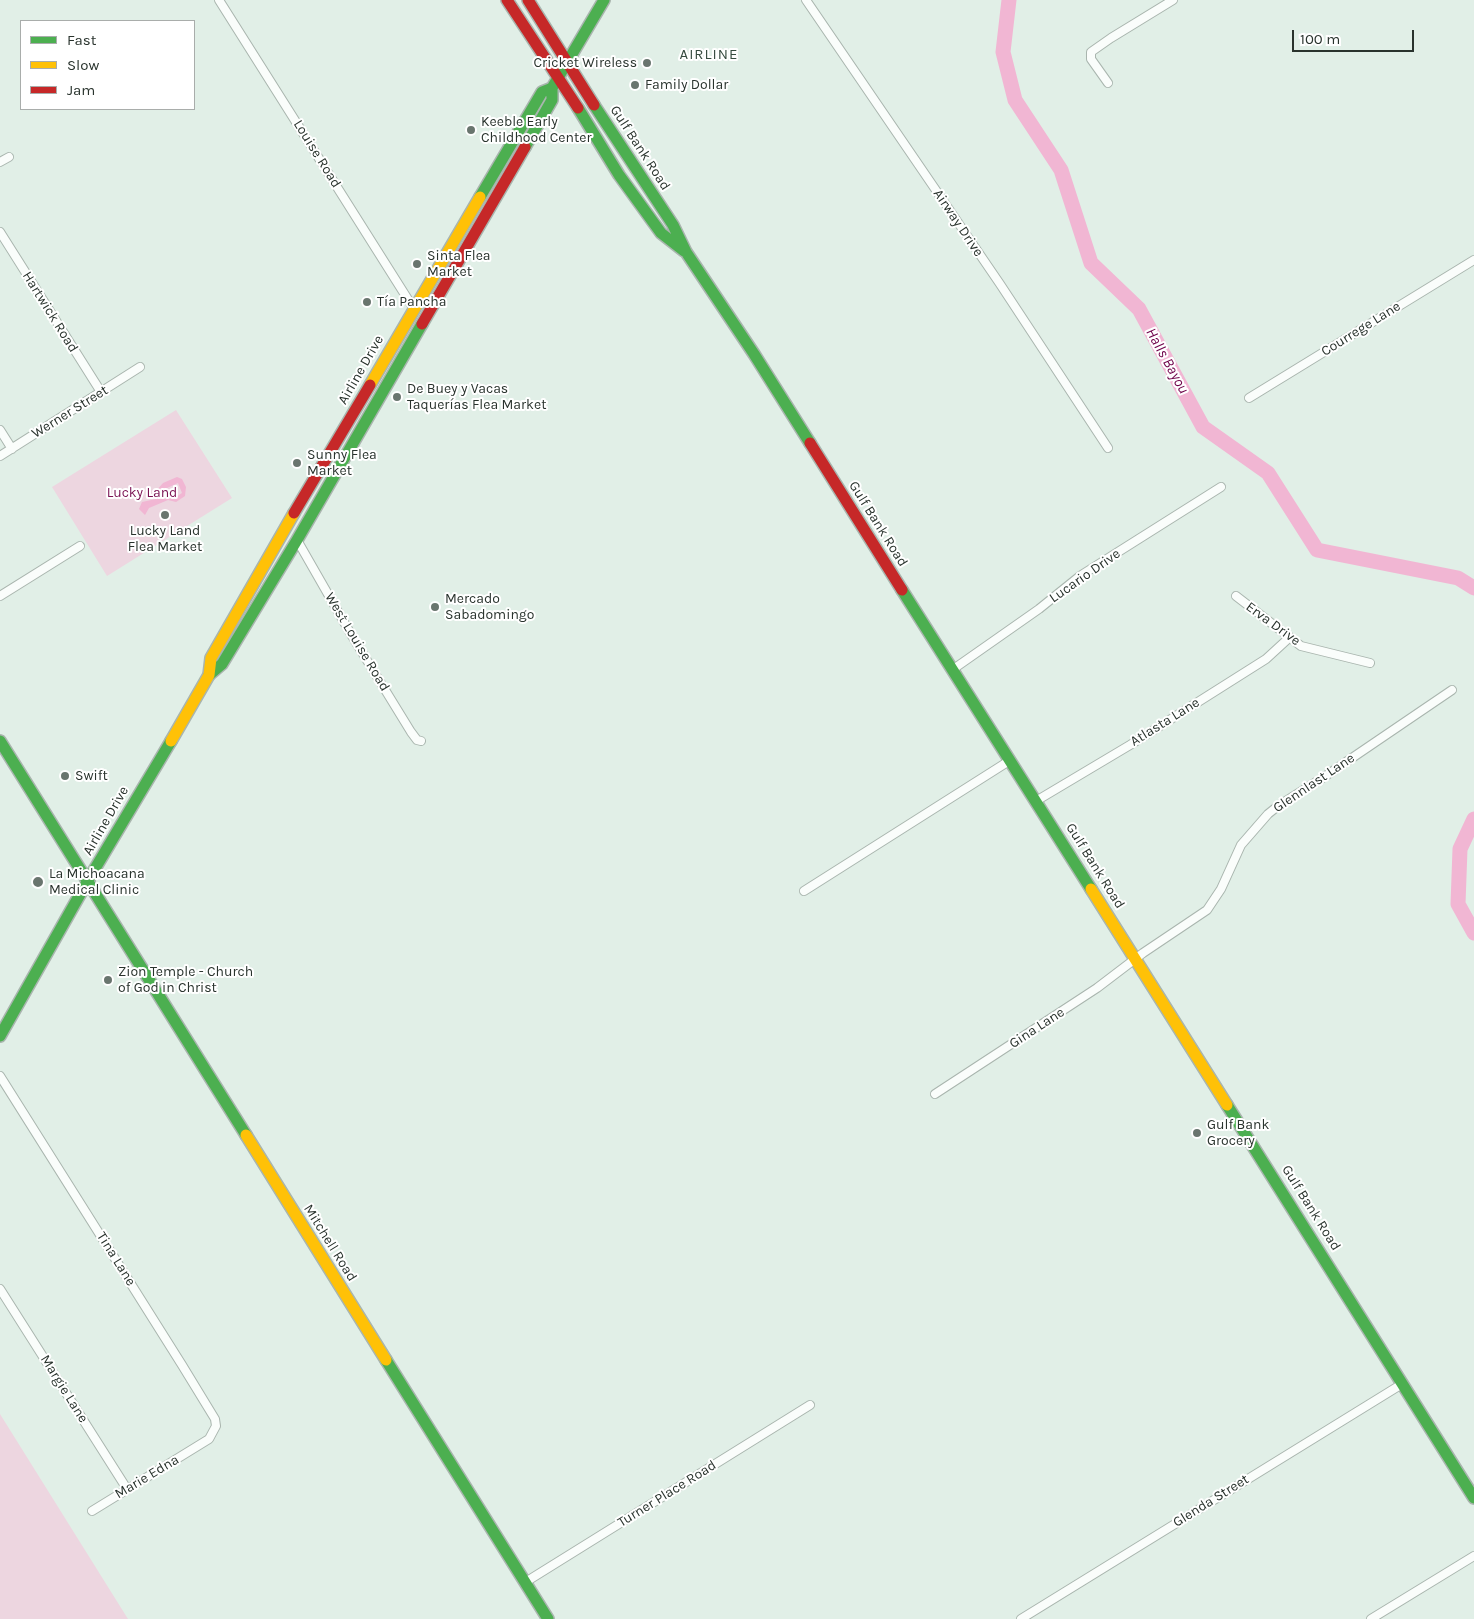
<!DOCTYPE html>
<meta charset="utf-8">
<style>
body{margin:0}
#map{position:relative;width:1474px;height:1619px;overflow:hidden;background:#e1efe7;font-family:Karla,sans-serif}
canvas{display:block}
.legend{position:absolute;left:20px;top:20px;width:175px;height:90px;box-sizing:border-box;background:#fff;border:1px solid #a9adab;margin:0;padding:6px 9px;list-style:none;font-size:15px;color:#29332d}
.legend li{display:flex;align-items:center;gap:10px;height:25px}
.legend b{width:25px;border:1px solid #a9adab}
.scale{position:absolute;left:1292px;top:30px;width:122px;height:22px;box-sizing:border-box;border:2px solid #29332d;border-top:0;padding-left:6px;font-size:15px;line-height:18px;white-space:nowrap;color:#29332d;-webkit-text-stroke:4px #fff;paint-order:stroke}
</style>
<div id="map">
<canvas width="1474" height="1619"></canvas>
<ul class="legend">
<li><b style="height:6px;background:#4caf50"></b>Fast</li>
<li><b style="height:6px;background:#ffc107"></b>Slow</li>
<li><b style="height:6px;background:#c62828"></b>Jam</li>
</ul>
<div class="scale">100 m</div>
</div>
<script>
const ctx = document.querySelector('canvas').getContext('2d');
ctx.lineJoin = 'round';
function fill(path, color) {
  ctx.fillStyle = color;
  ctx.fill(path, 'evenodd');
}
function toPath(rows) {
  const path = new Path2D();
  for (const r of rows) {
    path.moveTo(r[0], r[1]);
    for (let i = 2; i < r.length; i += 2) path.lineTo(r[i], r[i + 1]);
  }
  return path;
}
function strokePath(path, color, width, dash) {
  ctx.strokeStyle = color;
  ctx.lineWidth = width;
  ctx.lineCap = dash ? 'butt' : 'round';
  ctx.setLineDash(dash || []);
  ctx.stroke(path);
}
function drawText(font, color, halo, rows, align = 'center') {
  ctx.font = font + ' Karla,sans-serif';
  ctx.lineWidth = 4;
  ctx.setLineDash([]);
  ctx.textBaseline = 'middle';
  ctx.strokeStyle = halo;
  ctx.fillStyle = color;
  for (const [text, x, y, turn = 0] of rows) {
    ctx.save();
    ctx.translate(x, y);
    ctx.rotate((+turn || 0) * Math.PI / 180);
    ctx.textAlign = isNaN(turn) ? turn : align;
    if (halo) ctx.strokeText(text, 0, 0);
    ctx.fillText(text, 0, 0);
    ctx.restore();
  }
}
fill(toPath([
 [176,410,232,498,107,576,52,487],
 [0,1414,128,1619,0,1619]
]), '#edd6e0');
fill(toPath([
 [177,477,182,479,186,487,185,496,176,502,168,500,149,508,145,515,139,509,142,502,156,499,156,491,163,483],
 [178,483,182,493,176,497,168,495,165,489]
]), '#f1b6d3');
strokePath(toPath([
 [1009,0,1003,52,1015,100,1061,170,1091,263,1139,309,1203,427,1268,473,1317,550,1458,578,1474,588],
 [1474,819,1460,849,1458,904,1474,933]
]), '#f1b6d3', 15);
const street = toPath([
 [219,0,414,309],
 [806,0,1000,284,1108,448],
 [1108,83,1091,59,1091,52,1111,38,1173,0],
 [0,162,9,157],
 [0,232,101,392],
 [1249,398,1474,260],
 [0,430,12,449],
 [0,456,140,367],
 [297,540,352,636,411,732,417,740,421,741],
 [0,596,80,546],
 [1236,596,1301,646,1370,663],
 [952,670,1039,609,1080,576,1221,487],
 [1036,801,1130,745,1266,659,1290,637],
 [804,891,1009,761],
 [0,1076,182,1365,215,1419,216,1426,209,1439,92,1511],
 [935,1094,1097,988,1143,953,1207,910,1221,889,1241,845,1268,814,1278,806,1324,777,1452,690],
 [0,1289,127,1489],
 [524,1583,810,1405],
 [1021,1619,1402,1384],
 [1371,1619,1474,1556]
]);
const fast = toPath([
 [594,105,673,225,686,252,754,354,810,443],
 [578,108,619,175,661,233,684,251],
 [525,147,552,100,552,88,604,0],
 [480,197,542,92,552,88],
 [902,590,1091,889],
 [209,675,222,664,297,540,422,324],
 [0,741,246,1135],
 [0,1036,87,882,171,741],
 [1227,1105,1474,1498],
 [386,1360,548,1619]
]);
const slow = toPath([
 [370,385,480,197],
 [171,741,209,675,211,658,294,513],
 [1091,889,1227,1105],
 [246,1135,386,1360]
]);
const jam = toPath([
 [507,0,578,108],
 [528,0,594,105],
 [422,324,525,147],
 [810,443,902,590],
 [294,513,370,385]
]);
strokePath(street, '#a9b5ae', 10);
strokePath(fast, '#a9b5ae', 14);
strokePath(slow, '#a9b5ae', 14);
strokePath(jam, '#a9b5ae', 14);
strokePath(street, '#fafdfb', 8);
strokePath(fast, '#4caf50', 11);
strokePath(slow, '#ffc107', 11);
strokePath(jam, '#c62828', 11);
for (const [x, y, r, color] of [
 [647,63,5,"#69756e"],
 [635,85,5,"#69756e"],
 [471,130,5,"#69756e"],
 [417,264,5,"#69756e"],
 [367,302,5,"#69756e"],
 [397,397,5,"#69756e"],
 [297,463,5,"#69756e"],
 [165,515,5,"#69756e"],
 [435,607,5,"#69756e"],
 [65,776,5,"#69756e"],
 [38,882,6,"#69756e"],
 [108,980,5,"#69756e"],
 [1197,1133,5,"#69756e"]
]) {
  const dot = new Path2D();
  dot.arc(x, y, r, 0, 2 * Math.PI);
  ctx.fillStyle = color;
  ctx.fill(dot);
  strokePath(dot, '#fff', 2);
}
drawText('14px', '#29332d', '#fff', [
 ["Cricket Wireless",637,63,"right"],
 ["Family Dollar",645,85],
 ["Keeble Early",481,122],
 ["Childhood Center",481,138],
 ["Sinta Flea",427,256],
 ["Market",427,272],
 ["Tía Pancha",377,302],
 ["De Buey y Vacas",407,389],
 ["Taquerías Flea Market",407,405],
 ["Sunny Flea",307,455],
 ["Market",307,471],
 ["Lucky Land",165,531,"center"],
 ["Flea Market",165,547,"center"],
 ["Mercado",445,599],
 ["Sabadomingo",445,615],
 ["Swift",75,776],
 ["La Michoacana",49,874],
 ["Medical Clinic",49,890],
 ["Zion Temple - Church",118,972],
 ["of God in Christ",118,988],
 ["Gulf Bank",1207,1125],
 ["Grocery",1207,1141]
], 'left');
drawText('14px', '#29332d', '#fff', [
 ["Gulf Bank Road",640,148,57],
 ["Louise Road",317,154,58],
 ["Airway Drive",958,223,56],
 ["Hartwick Road",50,312,58],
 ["Courrege Lane",1361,329,-32],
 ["Airline Drive",361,370,-60],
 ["Werner Street",70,412,-32],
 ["Gulf Bank Road",878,524,58],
 ["Lucario Drive",1085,576,-35],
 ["Erva Drive",1273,624,36],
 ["West Louise Road",357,642,59],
 ["Atlasta Lane",1165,722,-32],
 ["Glennlast Lane",1314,783,-34],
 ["Airline Drive",106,821,-60],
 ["Gulf Bank Road",1095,866,58],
 ["Gina Lane",1037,1028,-33],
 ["Gulf Bank Road",1311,1208,58],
 ["Mitchell Road",330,1243,58],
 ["Tina Lane",116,1259,58],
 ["Margie Lane",64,1389,58],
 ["Marie Edna",147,1477,-31],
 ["Turner Place Road",667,1494,-32],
 ["Glenda Street",1211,1501,-32]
]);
drawText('14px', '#7a1253', '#fff', [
 ["Lucky Land",142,493]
]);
ctx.letterSpacing = '1px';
drawText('15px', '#364b3f', '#fff', [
 ["AIRLINE",709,55]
]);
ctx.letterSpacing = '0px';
drawText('italic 15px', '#6d0048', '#fff', [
 ["Halls Bayou",1167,361,61]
]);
</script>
